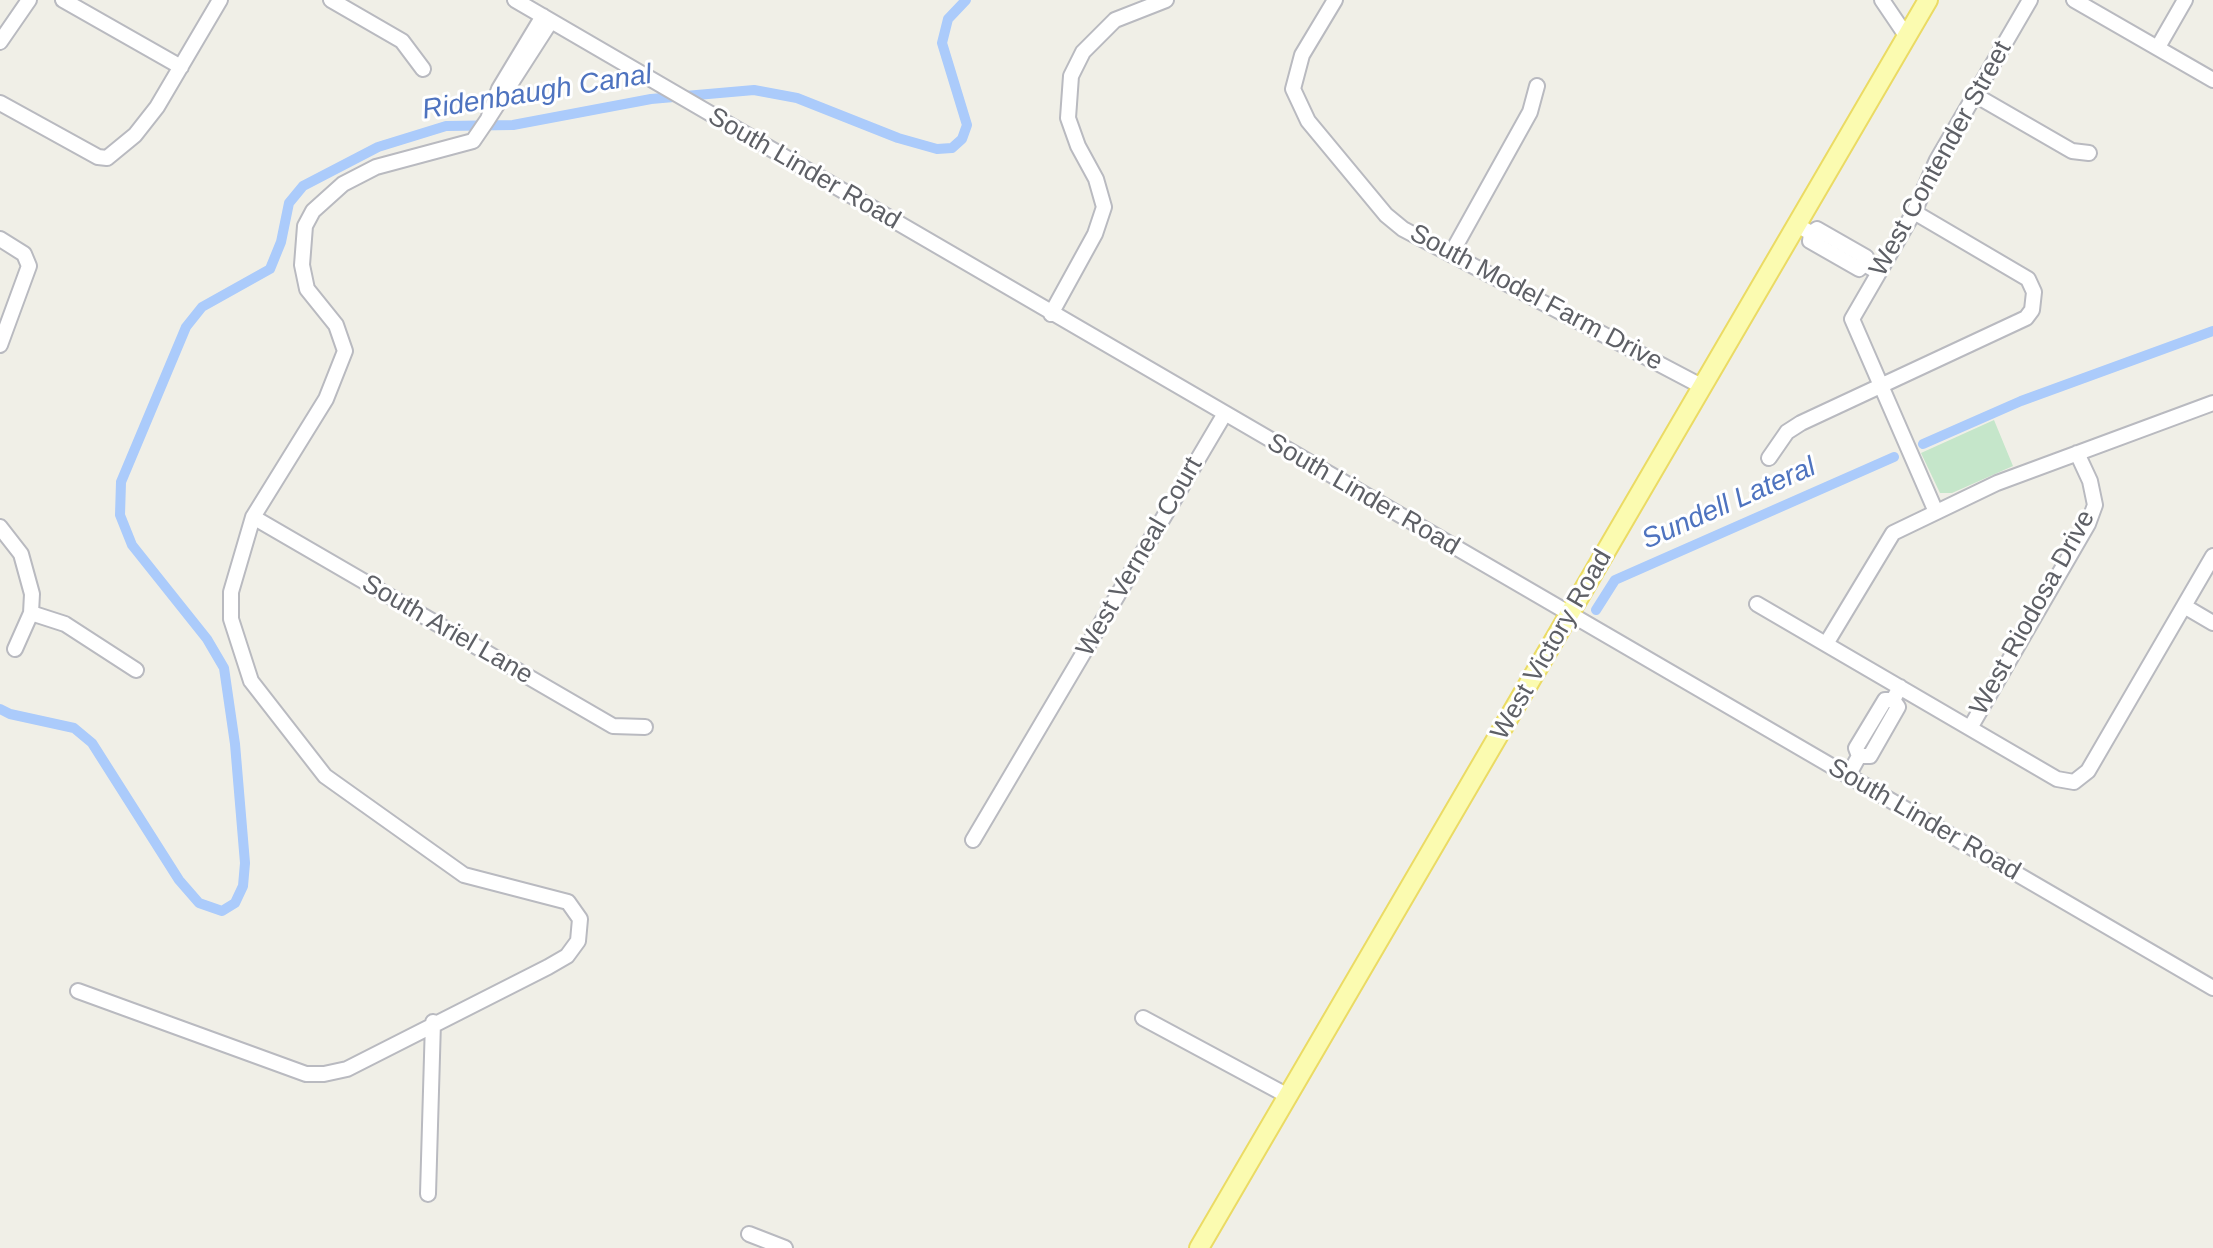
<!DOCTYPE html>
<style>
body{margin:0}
canvas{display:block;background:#f0efe7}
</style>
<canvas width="2213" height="1248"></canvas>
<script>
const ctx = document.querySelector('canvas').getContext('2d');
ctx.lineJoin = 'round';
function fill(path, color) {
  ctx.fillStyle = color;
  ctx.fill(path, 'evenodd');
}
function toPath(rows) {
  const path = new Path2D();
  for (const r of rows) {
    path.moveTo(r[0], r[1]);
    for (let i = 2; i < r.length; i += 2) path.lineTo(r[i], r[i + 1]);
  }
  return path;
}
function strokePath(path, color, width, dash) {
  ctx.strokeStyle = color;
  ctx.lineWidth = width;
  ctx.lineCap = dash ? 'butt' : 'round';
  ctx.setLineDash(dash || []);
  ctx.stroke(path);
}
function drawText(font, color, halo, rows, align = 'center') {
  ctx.font = font + ' Helvetica,sans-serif';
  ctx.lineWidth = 6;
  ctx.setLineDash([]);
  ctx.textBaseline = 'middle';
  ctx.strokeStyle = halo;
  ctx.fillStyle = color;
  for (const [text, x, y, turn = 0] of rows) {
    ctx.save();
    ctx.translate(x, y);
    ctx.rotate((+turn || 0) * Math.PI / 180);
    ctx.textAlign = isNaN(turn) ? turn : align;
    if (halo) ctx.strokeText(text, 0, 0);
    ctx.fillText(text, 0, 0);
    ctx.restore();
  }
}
fill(toPath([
 [1994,420,2013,466,1952,493,1940,493,1921,453]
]), '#c5e6ca');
strokePath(toPath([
 [1923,444,2021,401,2213,331],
 [1596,610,1615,580,1894,457],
 [0,709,10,714,74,728,92,743,179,880,199,903,222,911,235,903,243,886,245,863,235,744,224,668,207,639,132,545,120,515,121,482,186,327,202,307,270,269,281,242,289,203,303,186,378,147,446,126,513,125,651,99,754,90,797,98,898,138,937,149,952,148,962,139,967,125,942,43,948,19,966,0]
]), '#abcbfb', 10);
const minor = toPath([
 [63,0,181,67],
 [331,0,402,41,423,69],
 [515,0,2213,988],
 [1335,0,1302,55,1293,89,1308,121,1386,215,1403,229,1703,387],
 [1882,0,1907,37],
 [2074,0,2213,80],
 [543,16,499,89,488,119,551,21],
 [0,42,29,0],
 [2158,47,2185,0],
 [1975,95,2072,151,2089,153],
 [0,103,98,157,107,158,135,135,157,107,220,0],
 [1797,225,1811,233,1817,229,1866,257,1864,264,1878,272],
 [1811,233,1810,241,1859,269,1864,264],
 [0,239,24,254,29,266,0,345],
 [1451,254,1530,112,1537,86],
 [1051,314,1095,234,1104,207,1096,179,1078,146,1068,118,1071,76,1083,52,1115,20,1166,0],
 [1769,458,1787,432,1801,423,2026,318,2032,310,2034,292,2028,279,1914,212],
 [1936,512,1852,319,1914,212,1937,160,2030,0],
 [253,517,613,726,645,727],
 [0,527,21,554,32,594,31,613,15,649],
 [1757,604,2057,779,2074,782,2088,771,2213,556],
 [2184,606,2213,623],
 [31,613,65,624,136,670],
 [1826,644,1893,533,1997,483,2213,403],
 [1970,728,2088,524,2095,505,2090,481,2077,453],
 [1859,756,1870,756,1898,707,1893,700],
 [1848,776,1859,756,1856,748,1885,700,1893,700,1900,687],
 [973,840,1224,415],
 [78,991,306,1074,324,1074,347,1069,548,967,567,956,578,941,580,919,568,902,464,875,325,776,251,681,231,619,231,592,253,517,326,399,345,351,336,325,307,289,302,265,305,226,313,211,343,184,376,167,473,141,488,119],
 [1143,1018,1288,1096],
 [428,1194,433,1022],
 [749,1234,785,1248]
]);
const major = toPath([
 [1199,1248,1928,0]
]);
strokePath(minor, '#b9bac0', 18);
strokePath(major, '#ebdb64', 22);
strokePath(minor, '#fff', 14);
strokePath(major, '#fbfbb0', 18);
drawText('26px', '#5e6066', '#fff', [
 ["West Contender Street",1941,159,-61],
 ["South Linder Road",804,169,30],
 ["South Model Farm Drive",1536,298,28],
 ["South Linder Road",1363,495,30],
 ["West Verneal Court",1140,557,-60],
 ["West Riodosa Drive",2033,613,-61],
 ["South Ariel Lane",447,630,30],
 ["West Victory Road",1552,645,-60],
 ["South Linder Road",1924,820,30]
]);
drawText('italic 28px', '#4e73bf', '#fff', [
 ["Ridenbaugh Canal",537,93,-9],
 ["Sundell Lateral",1729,504,-24]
]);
</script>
